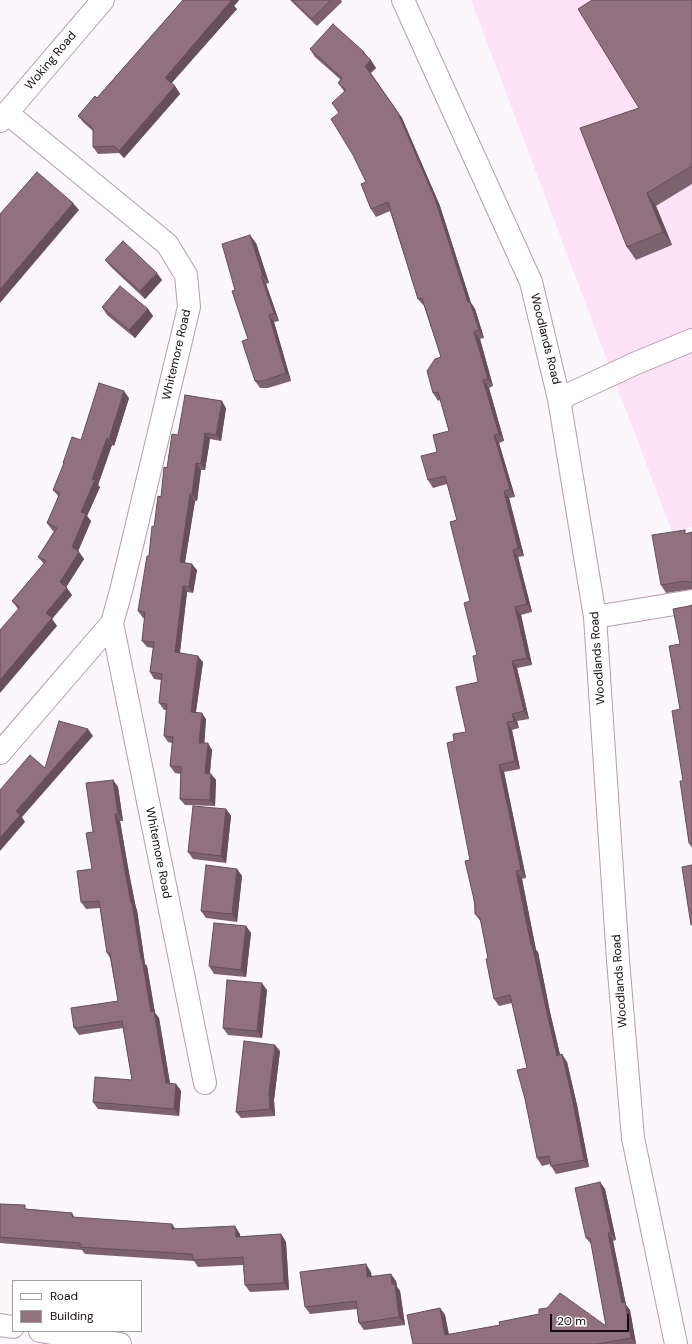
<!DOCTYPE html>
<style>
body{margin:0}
#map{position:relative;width:692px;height:1344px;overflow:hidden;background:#fcf7fb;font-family:"DM Sans",sans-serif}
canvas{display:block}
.legend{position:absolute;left:12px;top:1280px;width:130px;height:52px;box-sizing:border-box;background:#fff;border:1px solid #a19da1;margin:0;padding:5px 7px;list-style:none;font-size:12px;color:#150b13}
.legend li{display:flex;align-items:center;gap:8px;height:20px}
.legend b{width:20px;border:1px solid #a19da1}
.scale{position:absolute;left:550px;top:1314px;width:79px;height:18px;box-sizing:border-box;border:2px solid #150b13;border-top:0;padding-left:5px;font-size:12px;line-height:14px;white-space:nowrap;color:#150b13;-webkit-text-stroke:3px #fff;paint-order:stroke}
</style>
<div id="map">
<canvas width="692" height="1344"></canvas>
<ul class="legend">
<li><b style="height:5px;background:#fff"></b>Road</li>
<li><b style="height:11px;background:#91717d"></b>Building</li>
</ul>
<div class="scale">20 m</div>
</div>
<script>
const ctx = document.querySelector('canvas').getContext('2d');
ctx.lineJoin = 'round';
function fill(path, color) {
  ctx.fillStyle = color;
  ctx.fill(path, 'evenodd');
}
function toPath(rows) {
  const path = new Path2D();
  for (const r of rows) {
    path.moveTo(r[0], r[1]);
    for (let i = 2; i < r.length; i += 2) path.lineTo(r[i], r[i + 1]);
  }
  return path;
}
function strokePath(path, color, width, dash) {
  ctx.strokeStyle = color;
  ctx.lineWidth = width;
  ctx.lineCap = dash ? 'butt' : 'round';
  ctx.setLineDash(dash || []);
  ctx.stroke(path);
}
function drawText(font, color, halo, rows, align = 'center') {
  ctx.font = font + ' "DM Sans",sans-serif';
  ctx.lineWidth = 3;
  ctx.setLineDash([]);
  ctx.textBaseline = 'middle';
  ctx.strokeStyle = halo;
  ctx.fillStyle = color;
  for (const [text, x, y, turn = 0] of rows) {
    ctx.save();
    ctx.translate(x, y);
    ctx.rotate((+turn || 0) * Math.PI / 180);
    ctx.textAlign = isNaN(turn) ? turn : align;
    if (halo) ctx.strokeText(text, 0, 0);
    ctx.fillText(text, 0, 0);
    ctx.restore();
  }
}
fill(toPath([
 [471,0,692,0,692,527,672,532]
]), '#ffe2f8');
const minor = toPath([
 [403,0,531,282,559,399,595,617,618,960,633,1138,676,1344],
 [7,113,167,244,186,275,189,307,121,591,112,623,205,1083],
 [0,121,103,0],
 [559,399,634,364,692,340],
 [595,617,692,601],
 [0,753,112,623],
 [0,1325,13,1327],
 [40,1331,120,1344]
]);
strokePath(minor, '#b69bb0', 24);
strokePath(minor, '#fff', 22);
fill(toPath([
 [183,0,239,0,234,6,237,9,171,83,175,86,180,94,124,158,119,153,98,154,93,147,93,131,84,123,78,116,97,98],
 [290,0,341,0,342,2,317,26],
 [692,0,692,184,656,206,672,245,636,260,627,247,639,108],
 [310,49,364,52,376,68,371,73,402,118,440,206,471,303,475,309,484,338,480,339,493,386,489,388,504,441,499,443,515,497,509,498,524,556,518,557,532,612,521,615,532,665,517,668,529,719,517,721,519,728,512,730,520,769,504,772,526,878,522,879,536,950,538,952,550,1012,560,1055,567,1062,577,1105,589,1167,556,1174,551,1166,550,1164,542,1166,537,1158,527,1068,512,1003,499,1006,494,999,488,958,481,922,475,914,470,860,454,741,466,732,478,682,477,655,470,601,457,520,447,484,433,488,428,480,437,452,449,431,440,400,438,401,433,393,441,357,424,306,418,299,390,211,376,217,371,209,366,182,339,113,344,91,338,83,341,80,315,57],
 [256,243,269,283,266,284,279,321,274,322,291,381,268,388,260,388,255,381,248,339,235,290],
 [105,260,162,280,145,299,111,267],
 [102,307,148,309,153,316,135,338,107,315],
 [129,398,114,446,112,445,98,485,100,487,87,516,91,521,78,551,84,559,66,587,72,595,52,619,57,626,18,609,12,601,44,564,38,557,54,531,52,530,47,523,59,497,53,490,64,464,63,463,81,440],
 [226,408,221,441,210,439,205,470,201,470,197,501,195,501,185,562,197,570,193,593,187,592,180,653,203,662,196,712,206,719,204,743,212,750,210,774,211,774,216,780,215,806,185,805,180,799,181,774,175,773,170,766,172,743,168,742,164,736,166,710,164,710,159,703,161,680,154,679,150,672,153,648,147,647,142,641,145,618,143,618,138,611,149,556,154,527,167,468,178,435],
 [692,532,692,589,666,593,661,585,687,533],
 [692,605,692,848,689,843,683,781,680,709,680,644,689,606],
 [113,780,118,787,123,821,120,821,129,873,136,908,137,910,145,964,147,966,155,1013,159,1018,170,1083,176,1084,181,1091,179,1116,98,1109,93,1102,132,1080,123,1028,79,1035,74,1028,118,1001,110,958,107,953,100,908,86,909,81,902,92,869,93,832],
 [226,809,231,816,226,863,193,859,188,852],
 [237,869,242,876,237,922,206,918,201,911],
 [246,926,251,933,246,977,214,974,209,966],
 [267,990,262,1038,228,1035,223,1028],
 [280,1051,274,1100,275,1116,241,1118,236,1112],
 [600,1182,605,1189,616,1240,613,1241,626,1305,630,1310,636,1344,413,1344,440,1308,445,1315,449,1334,606,1326,592,1245,586,1238],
 [0,1204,28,1209,72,1213,75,1218,176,1229,240,1234,240,1237,281,1234,286,1242,289,1290,250,1292,245,1285,243,1265,198,1267,194,1261,85,1254,82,1250,0,1243],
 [371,1272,371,1276,396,1281,397,1287,400,1291,405,1325,364,1330,359,1323,357,1309,310,1314,305,1307]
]), '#7d616c');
fill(toPath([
 [230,0,239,0,234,6,237,9,170,85,165,78],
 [371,60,376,68,370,73,365,66],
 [175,86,180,94,124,158,119,151],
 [397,111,402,118,440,206,471,303,475,309,484,338,479,330,468,302],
 [647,193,656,206,672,245,663,232],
 [73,203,79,210,0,303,0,289],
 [250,235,256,243,269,283,263,276],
 [157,273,162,280,145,299,140,291],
 [261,276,266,284,279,321,274,313],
 [148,309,153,316,135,338,129,330],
 [269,315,274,322,291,381,286,373],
 [474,332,480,339,493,386,488,379],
 [483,380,489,388,504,441,499,434],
 [124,391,129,398,114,446,109,439],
 [222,401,226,408,221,441,216,435],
 [205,433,210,439,205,470,201,464],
 [494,435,499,443,515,497,510,489],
 [107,438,112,445,98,485,100,487,87,516,91,521,77,554,72,547,81,512],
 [196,463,201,470,197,501,192,494],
 [504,491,509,498,524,556,518,548],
 [190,494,195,501,184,568,180,562],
 [513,550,518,557,532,612,527,604],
 [79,552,84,559,65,589,60,582],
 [192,564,197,570,193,593,189,587],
 [183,586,187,592,179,659,175,652],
 [67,588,72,595,52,619,57,626,0,693,0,680,46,613],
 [515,607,521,615,532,665,527,658],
 [198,656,203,662,195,718,191,712],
 [512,661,517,668,529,719,524,711],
 [202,713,206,719,204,749,199,743],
 [512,714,517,721,519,728,514,721],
 [507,722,512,730,520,769,515,761],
 [88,729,93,736,22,817,25,822,0,851,0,838,16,811],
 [208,743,212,750,209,780,205,773],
 [499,765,504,772,526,878,521,870],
 [211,774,216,780,215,806,210,800],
 [113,780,118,787,123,821,118,814],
 [226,809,231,816,226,863,221,856],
 [115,814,120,821,129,873,136,908,137,910,145,964,147,966,155,1013,159,1018,171,1090,166,1083,151,1012,141,959],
 [237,869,242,876,237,922,232,914],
 [516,871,522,879,536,950,538,952,550,1012,562,1063,557,1056,545,1004,531,945],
 [246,926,251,933,246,977,241,970],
 [262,983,267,990,262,1038,257,1031],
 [275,1045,280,1051,274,1100,275,1116,270,1109,269,1093],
 [562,1054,567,1062,577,1105,589,1167,584,1160],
 [176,1084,181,1091,179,1116,174,1109],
 [600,1182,605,1189,616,1240,611,1233],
 [172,1224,177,1231,172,1229],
 [235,1226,240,1234,241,1244,236,1237],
 [608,1233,613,1241,626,1305,630,1310,636,1344,631,1338,622,1303],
 [281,1234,286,1242,289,1290,284,1283],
 [366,1264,371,1272,373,1284,367,1277],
 [391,1274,396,1281,397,1287,400,1291,405,1325,399,1317,392,1284],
 [440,1308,445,1315,450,1342,445,1335]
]), '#664f58');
const building = toPath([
 [183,0,230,0,231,1,165,78,175,86,119,151,114,146,93,147,93,128,78,116,95,96,97,98,183,0],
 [292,0,331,0,312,19,292,0],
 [592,0,692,0,692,166,647,193,663,232,627,247,580,128,639,108,578,9,592,0],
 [333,24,364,52,363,53,371,60,365,66,397,111,435,199,468,302,470,302,479,330,474,332,488,379,483,380,499,434,494,435,510,489,504,491,518,548,513,550,527,604,515,607,527,658,512,661,524,711,512,714,514,721,507,722,515,761,499,765,521,870,516,871,531,945,532,944,545,1004,557,1056,562,1054,572,1097,584,1160,551,1166,549,1156,537,1158,525,1099,517,1070,527,1068,510,995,494,999,486,959,488,958,480,918,475,914,475,904,465,861,470,860,447,743,454,741,453,734,466,732,456,687,478,682,473,656,477,655,464,603,470,601,450,522,457,520,445,476,428,480,421,456,437,452,433,435,449,431,438,392,433,393,427,371,435,359,441,357,422,298,418,299,388,202,371,209,361,184,366,182,353,155,331,119,339,113,332,103,346,90,338,83,342,78,310,49,333,24],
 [37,172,73,203,0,289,0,214,37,172],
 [250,235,263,276,261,276,274,313,269,315,286,373,263,381,255,381,242,341,248,339,232,291,235,290,222,244,250,235],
 [123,241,157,273,140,291,105,260,123,241],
 [120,286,148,309,129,330,102,307,120,286],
 [99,383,124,391,109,439,107,438,92,479,95,480,81,512,86,514,72,547,79,552,60,582,67,588,46,613,52,618,0,680,0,630,20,607,12,601,46,561,38,557,57,528,47,523,60,493,53,490,64,463,63,463,72,437,81,440,99,383],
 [185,395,222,401,216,435,205,433,201,464,196,463,192,494,190,494,180,562,192,564,189,587,183,586,175,652,198,656,191,712,202,713,199,743,208,743,205,773,211,774,210,800,180,799,181,767,170,766,173,737,164,736,167,704,159,703,162,674,150,672,154,642,142,641,145,612,138,611,147,556,149,556,152,526,154,527,158,496,161,497,164,467,167,468,172,434,178,435,185,395],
 [685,530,685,534,692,532,692,583,691,582,685,581,661,585,652,535,685,530],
 [692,605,692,843,689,843,680,781,683,781,672,711,680,709,669,646,680,644,673,609,689,606,692,605],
 [59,721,88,729,16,811,20,815,0,838,0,790,30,755,45,768,59,721],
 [113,780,118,814,115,814,124,866,131,903,132,903,141,959,142,959,151,1012,154,1011,166,1083,176,1084,174,1109,93,1102,95,1077,132,1080,122,1021,74,1028,71,1008,118,1001,110,953,107,953,99,901,81,902,77,871,92,869,86,833,93,832,86,783,113,780],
 [193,806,226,809,221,856,188,852,193,806],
 [206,865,237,869,232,914,201,911,206,865],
 [692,865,692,925,691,925,682,867,692,865],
 [214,923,246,926,241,970,209,966,214,923],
 [227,980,262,983,257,1031,223,1028,227,980],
 [244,1041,275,1045,269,1093,270,1109,236,1112,244,1041],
 [600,1182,611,1233,608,1233,622,1303,625,1302,631,1338,597,1344,413,1344,407,1315,440,1308,445,1335,500,1325,499,1322,539,1314,539,1309,547,1308,560,1293,606,1326,590,1238,586,1238,575,1188,600,1182],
 [0,1204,25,1205,25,1209,72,1213,72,1217,172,1224,172,1229,235,1226,236,1237,281,1234,284,1283,245,1285,243,1257,193,1260,192,1254,80,1247,80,1243,0,1237,0,1204],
 [366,1264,367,1277,391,1274,392,1284,395,1284,399,1317,359,1323,356,1301,305,1307,300,1272,366,1264]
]);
fill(building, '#91717d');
strokePath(building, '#664f58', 1);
drawText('12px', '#150b13', '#fff', [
 ["Woking Road",51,61,-50],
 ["Woodlands Road",545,339,76],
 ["Whitemore Road",177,355,-77],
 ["Woodlands Road",598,658,-94],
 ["Whitemore Road",158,853,79],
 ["Woodlands Road",620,981,-94]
]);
</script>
